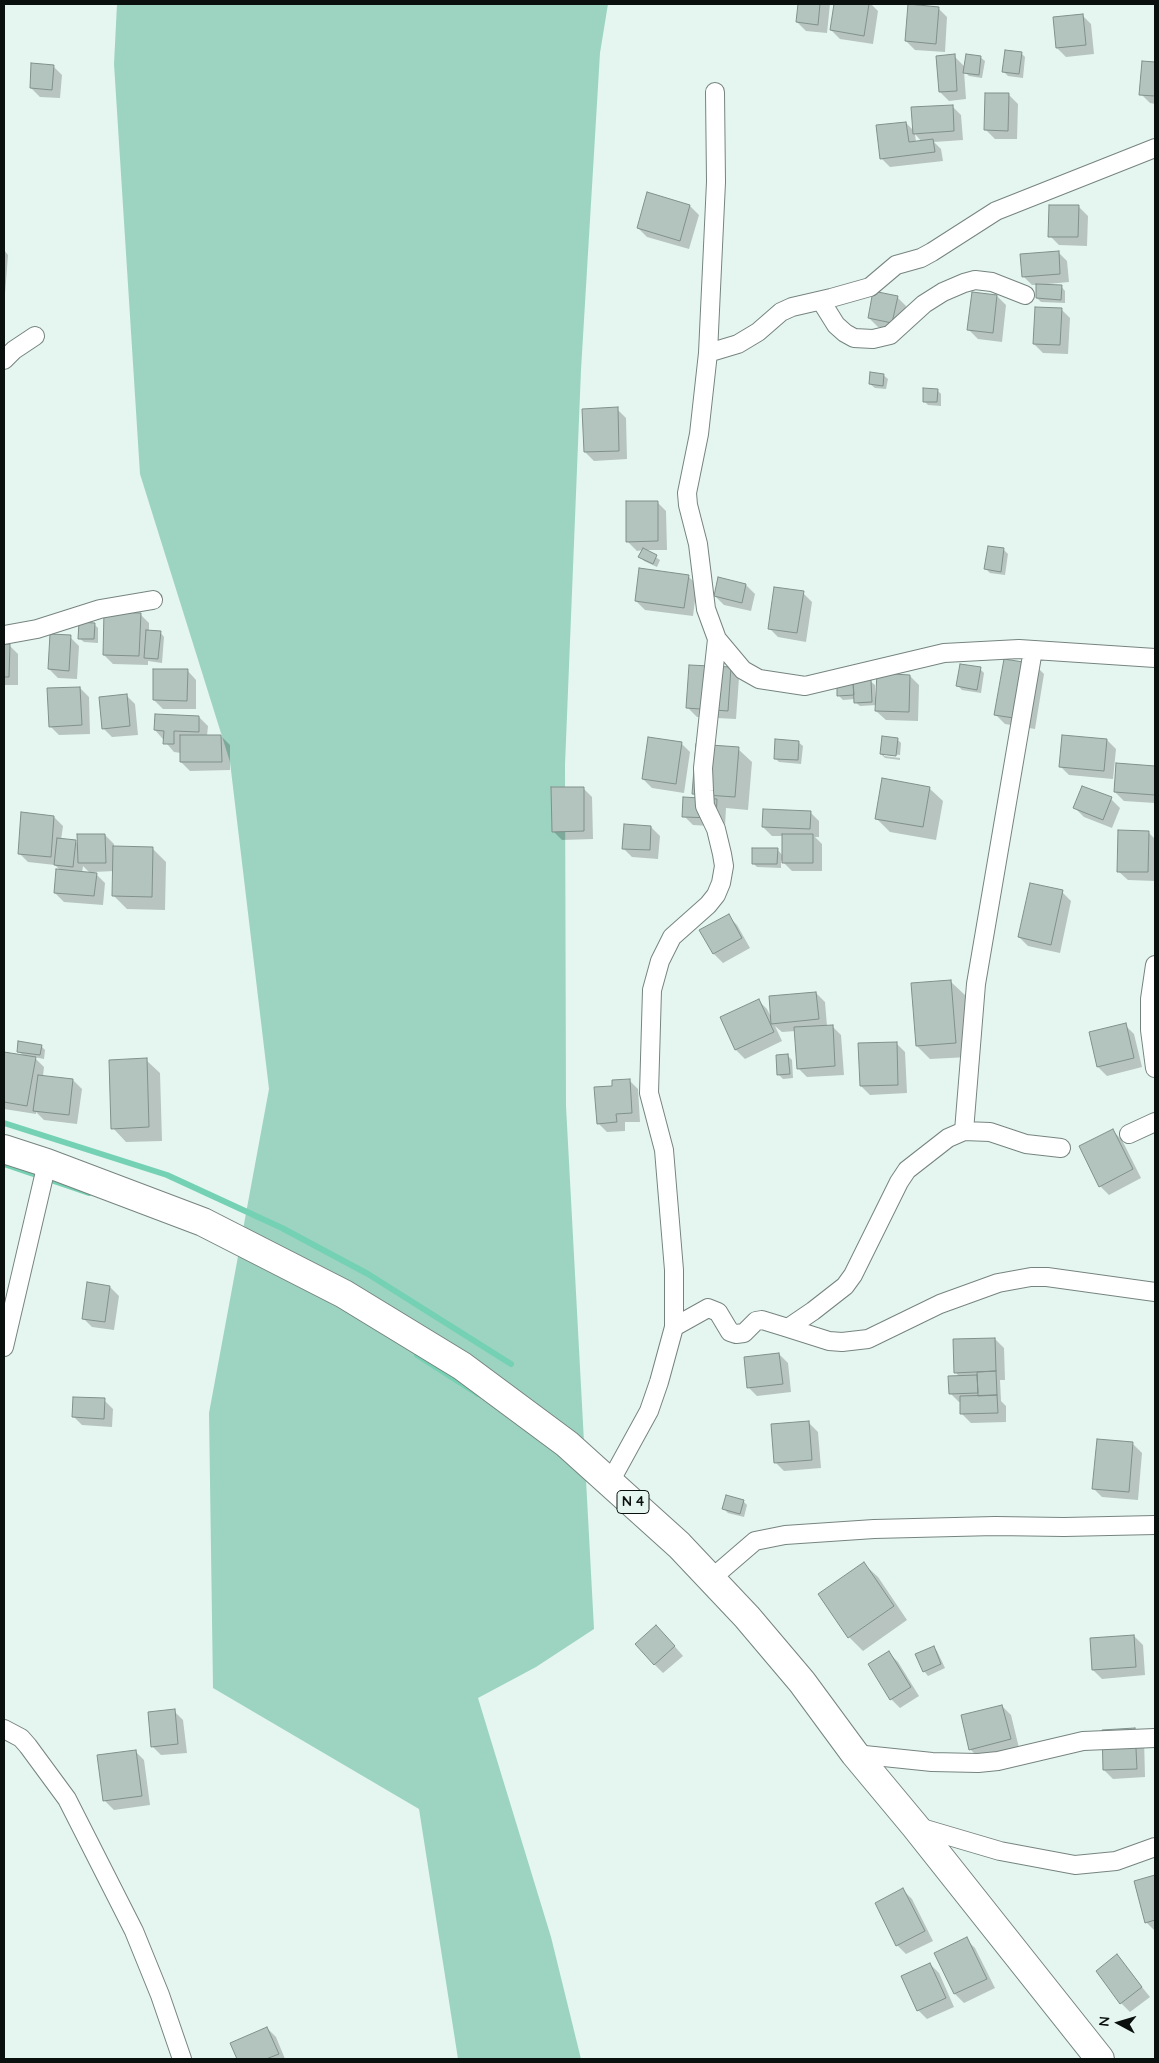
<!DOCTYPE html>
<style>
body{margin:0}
#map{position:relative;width:1159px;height:2063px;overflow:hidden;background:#e5f6f0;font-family:Quicksand,sans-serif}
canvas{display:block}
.frame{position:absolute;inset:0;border:5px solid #0a100e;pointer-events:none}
.north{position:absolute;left:1094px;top:1998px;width:50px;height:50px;-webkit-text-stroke:4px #e5f6f0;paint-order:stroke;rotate:276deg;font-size:14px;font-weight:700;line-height:20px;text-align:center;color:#0a100e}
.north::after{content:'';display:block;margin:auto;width:18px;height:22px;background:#0a100e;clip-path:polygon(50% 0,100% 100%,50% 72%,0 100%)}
</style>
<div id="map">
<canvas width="1159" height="2063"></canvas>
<div class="frame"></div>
<div class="north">N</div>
</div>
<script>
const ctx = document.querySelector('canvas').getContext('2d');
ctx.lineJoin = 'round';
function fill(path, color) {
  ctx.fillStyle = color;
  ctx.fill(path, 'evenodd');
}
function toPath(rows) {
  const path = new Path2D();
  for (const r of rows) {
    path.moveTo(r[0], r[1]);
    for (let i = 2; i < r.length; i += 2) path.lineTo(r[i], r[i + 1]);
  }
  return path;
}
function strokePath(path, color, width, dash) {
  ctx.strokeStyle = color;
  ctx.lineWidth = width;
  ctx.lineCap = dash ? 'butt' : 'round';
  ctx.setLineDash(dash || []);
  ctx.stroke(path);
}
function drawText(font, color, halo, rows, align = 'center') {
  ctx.font = font + ' Quicksand,sans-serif';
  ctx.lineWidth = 4;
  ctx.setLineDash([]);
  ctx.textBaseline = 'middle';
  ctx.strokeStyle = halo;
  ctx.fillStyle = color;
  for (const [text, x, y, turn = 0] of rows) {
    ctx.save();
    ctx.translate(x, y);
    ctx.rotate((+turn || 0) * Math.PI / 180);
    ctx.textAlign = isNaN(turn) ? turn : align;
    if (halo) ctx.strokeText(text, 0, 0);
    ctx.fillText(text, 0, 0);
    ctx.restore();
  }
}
fill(toPath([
 [117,4,608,4,600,53,581,370,565,765,566,1106,594,1629,536,1667,478,1698,551,1937,581,2059,458,2059,419,1809,213,1688,209,1413,269,1089,230,762,140,474,114,64]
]), '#9dd4c1');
fill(toPath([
 [799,4,830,4,827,33,806,31,797,22],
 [835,4,871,4,878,11,873,44,840,39,831,30],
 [938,8,947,17,945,52,915,50,906,41],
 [1082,15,1091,24,1094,54,1066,57,1057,48],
 [1021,53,1025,57,1023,78,1008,76,1004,72],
 [954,56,965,67,980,57,985,61,982,78,969,76,964,71,966,99,949,101,940,92],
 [1143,62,1155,63,1155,104,1150,103,1141,94],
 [53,66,62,75,60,98,40,97,31,88],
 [1009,95,1018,104,1017,139,995,139,986,130],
 [952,106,961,115,963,140,934,142,941,149,943,161,890,167,881,158,906,123,914,131],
 [915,134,922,142,916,142],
 [648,194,690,206,699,215,689,249,647,237,638,228],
 [1079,207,1088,216,1087,246,1059,245,1050,236],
 [4,250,8,255,5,294,4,294],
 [1058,252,1067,261,1069,282,1048,284,1048,286,1061,286,1065,291,1065,303,1041,302,1037,298,1038,285,1032,285,1023,276],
 [997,296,1006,305,1002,342,978,339,969,330],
 [897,297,906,306,901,331,878,327,869,318],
 [1061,309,1070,318,1068,354,1043,353,1034,344],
 [883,375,888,379,886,389,875,388,870,384],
 [937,390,941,394,941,406,928,405,924,401],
 [617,409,626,418,627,459,594,461,585,452],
 [657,502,666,511,667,550,645,550,660,560,657,567,644,561,640,557,643,550,637,551,628,542],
 [1003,549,1008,554,1005,575,990,573,986,569],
 [688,576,697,585,693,616,645,610,636,601],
 [746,585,755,594,751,611,724,605,715,596],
 [803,593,812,602,806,642,778,637,769,628],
 [140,614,149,623,149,631,160,632,164,637,162,663,148,661,148,665,113,664,104,655],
 [94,624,98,628,98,643,84,642,79,638],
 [70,637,79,646,77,679,58,678,49,669],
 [4,645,9,645,18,654,18,685,4,685],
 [1035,665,1044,674,1035,729,1005,724,996,715],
 [730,669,739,678,736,719,697,717,688,708],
 [980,669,984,673,981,693,962,690,958,686],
 [187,670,196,680,196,709,163,709,154,700],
 [910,676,919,685,918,721,886,720,876,711,877,705,860,706,855,702,855,699,843,700,839,696,870,681,875,685,875,697,877,697],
 [80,688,89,697,90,734,59,735,50,726],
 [126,695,135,704,138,735,112,737,103,728],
 [199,717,208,726,207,736,221,736,230,745,230,770,190,771,181,762,181,753,174,752,155,730],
 [1063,736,1107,740,1116,749,1113,779,1069,775,1060,766],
 [897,739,901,743,900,755,884,753,884,756,900,758,900,760,885,758,881,754],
 [798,742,803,746,801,764,779,762,775,758],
 [681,743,690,752,684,793,652,788,643,779],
 [738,749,752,762,748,810,726,808,725,827,693,825,684,816,699,799,693,793],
 [1117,764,1155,767,1155,803,1124,801,1115,792],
 [583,788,592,797,593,839,562,840,553,831],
 [929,788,943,801,936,840,890,832,876,818],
 [1111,799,1120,808,1112,828,1084,817,1075,808],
 [810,812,819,821,819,837,815,837,822,844,822,871,792,871,781,860,781,868,757,867,753,863,777,849,783,856,783,836,772,836,763,827],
 [54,817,63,826,61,840,76,842,79,845,105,835,114,844,114,847,152,848,166,862,165,910,127,909,113,895,114,871,94,872,105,883,103,905,64,902,55,893,61,871,55,865,28,862,19,853],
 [83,866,90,873,82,873],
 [651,827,660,836,658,859,632,857,623,848],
 [1148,832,1155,839,1155,881,1128,880,1118,871],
 [1062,892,1071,901,1060,953,1028,946,1019,937],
 [728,916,737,925,750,948,723,963,714,954],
 [951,982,965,995,969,1057,930,1059,917,1046],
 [816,993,825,1002,827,1026,832,1026,841,1035,844,1075,807,1077,798,1068,796,1031,782,1032,775,1026,782,1041,745,1059,736,1050,721,1018,758,1000,767,1009,772,1019],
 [1125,1025,1134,1034,1142,1067,1107,1076,1098,1067],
 [896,1043,905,1052,907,1093,870,1095,861,1086],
 [41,1046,45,1050,44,1059,34,1057,44,1067,43,1076,73,1080,82,1089,77,1124,44,1120,36,1112,36,1114,4,1109,4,1053,24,1056,18,1051],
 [788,1056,792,1060,793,1078,783,1079,779,1075],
 [146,1060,160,1073,162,1141,126,1142,113,1128],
 [629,1080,638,1089,640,1122,625,1122,625,1131,607,1132,598,1123,613,1087],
 [1113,1131,1122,1140,1141,1178,1109,1195,1100,1186],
 [110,1287,119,1296,114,1330,92,1327,83,1318],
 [995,1339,1004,1348,1005,1380,1000,1380,1001,1401,1006,1406,1006,1422,971,1423,962,1414,961,1402,959,1402,950,1393,960,1377,955,1372],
 [779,1354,788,1363,791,1392,757,1396,748,1387],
 [104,1400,113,1409,112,1427,82,1425,73,1416],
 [809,1423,818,1432,821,1468,784,1471,775,1462],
 [1133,1444,1142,1453,1138,1500,1102,1497,1093,1488],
 [743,1501,747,1505,744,1517,728,1513,724,1509],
 [864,1564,878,1577,907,1620,863,1651,849,1637],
 [665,1635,683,1656,663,1673,654,1664],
 [1134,1636,1143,1645,1145,1675,1102,1679,1093,1670],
 [933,1647,937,1651,945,1668,928,1676,924,1671],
 [889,1653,898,1662,919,1696,900,1708,891,1699],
 [1002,1706,1011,1715,1019,1748,979,1758,970,1749],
 [174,1711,183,1720,187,1753,161,1755,152,1746],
 [1135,1729,1144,1738,1145,1777,1113,1779,1104,1770],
 [135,1751,144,1760,150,1805,114,1810,105,1801],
 [1155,1877,1155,1931,1146,1922,1136,1882],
 [903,1890,912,1899,933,1941,906,1954,897,1945],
 [966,1939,975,1948,995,1988,964,2003,955,1994,936,1953],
 [1117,1956,1150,1997,1130,2012,1121,2003],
 [930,1964,939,1973,954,2007,927,2019,918,2010],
 [267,2028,276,2037,285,2059,238,2059,232,2043]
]), '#0003');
strokePath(toPath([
 [4,1123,167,1175,282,1228,368,1274,511,1364],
 [4,1164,89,1193],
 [417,1355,478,1394]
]), '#75d1b4', 6);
const building = toPath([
 [798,4,820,4,818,25,796,22,798,4],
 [834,4,869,4,864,36,830,30,834,4],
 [908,4,939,7,936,44,905,41,908,4],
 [1083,14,1086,45,1056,48,1053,17,1083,14],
 [1005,50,1022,52,1019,74,1002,72,1005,50],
 [955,54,957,91,939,92,936,56,955,54],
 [966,54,981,56,979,75,963,73,966,54],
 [1142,61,1155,62,1155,96,1139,95,1142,61],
 [31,63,54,65,52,90,30,88,31,63],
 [985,93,1009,93,1008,131,984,130,985,93],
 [953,105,954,131,913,134,911,107,953,105],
 [906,122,909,142,933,139,935,152,880,159,876,125,906,122],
 [647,192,690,205,680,241,637,228,647,192],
 [1049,205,1079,205,1078,237,1048,237,1049,205],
 [1059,251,1060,274,1022,277,1020,254,1059,251],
 [1036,284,1062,285,1061,300,1036,298,1036,284],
 [873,291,898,296,892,323,868,318,873,291],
 [972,292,997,295,993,333,967,330,972,292],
 [1035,307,1062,308,1060,345,1033,344,1035,307],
 [870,372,884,374,883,386,869,384,870,372],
 [923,388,938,389,937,402,923,402,923,388],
 [618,407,619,451,584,452,582,409,618,407],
 [626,501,658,501,658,541,626,542,626,501],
 [988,546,1004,548,1001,572,984,569,988,546],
 [643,548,657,555,653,564,638,557,643,548],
 [639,568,689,575,684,608,635,601,639,568],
 [718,577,746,584,742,603,714,596,718,577],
 [774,587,804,591,797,633,768,629,774,587],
 [104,612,141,613,139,656,103,655,104,612],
 [79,622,95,623,94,639,78,639,79,622],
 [146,630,161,631,158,659,144,658,146,630],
 [50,634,71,635,69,671,48,669,50,634],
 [4,644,10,644,9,677,4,677,4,644],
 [1004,659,1036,664,1027,720,994,715,1004,659],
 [960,664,981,667,977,690,956,686,960,664],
 [689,665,731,667,728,711,686,708,689,665],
 [153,669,188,669,187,701,153,700,153,669],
 [877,673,910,675,909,712,875,711,877,673],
 [871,680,872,702,854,703,853,681,871,680],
 [837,681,853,681,854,695,837,696,837,681],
 [80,687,82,725,49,727,47,688,80,687],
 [127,694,130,726,102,729,99,697,127,694],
 [155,714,199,716,199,732,174,731,174,744,163,744,164,731,154,730,155,714],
 [180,735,221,735,222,762,180,762,180,735],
 [1062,735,1107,739,1104,771,1059,767,1062,735],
 [882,736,898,738,896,756,880,754,882,736],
 [648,737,682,742,676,784,642,779,648,737],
 [775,739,799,741,798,760,774,759,775,739],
 [696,744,739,747,735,797,692,794,696,744],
 [1116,763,1155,766,1155,795,1114,792,1116,763],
 [882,778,930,787,923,827,875,819,882,778],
 [1082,786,1112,797,1103,820,1073,808,1082,786],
 [551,787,584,787,584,831,552,832,551,787],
 [683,797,717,799,716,818,682,817,683,797],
 [763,809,811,811,810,829,762,827,763,809],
 [21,812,54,816,51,857,18,854,21,812],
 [624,824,651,826,650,850,622,849,624,824],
 [1118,830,1149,831,1148,872,1117,872,1118,830],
 [77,834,105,834,106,863,78,863,77,834],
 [782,834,813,834,813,863,782,863,782,834],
 [57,838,76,840,73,867,54,865,57,838],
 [113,846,153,847,152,897,112,896,113,846],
 [752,848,778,848,777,864,752,864,752,848],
 [56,869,97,873,94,896,54,893,56,869],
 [1030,883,1063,890,1051,945,1018,937,1030,883],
 [729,914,742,938,713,954,699,930,729,914],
 [951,980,956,1043,916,1046,911,983,951,980],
 [816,992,819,1019,771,1024,769,996,816,992],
 [759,999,774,1032,735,1050,720,1017,759,999],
 [1126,1023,1134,1058,1097,1067,1089,1032,1126,1023],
 [833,1025,835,1066,797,1069,794,1027,833,1025],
 [18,1041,42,1045,40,1055,17,1052,18,1041],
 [897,1042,898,1085,860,1086,858,1043,897,1042],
 [4,1052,36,1057,27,1106,4,1102,4,1052],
 [788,1054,790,1074,777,1075,776,1055,788,1054],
 [147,1058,149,1127,111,1129,109,1060,147,1058],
 [38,1075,73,1079,69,1115,33,1111,38,1075],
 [630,1079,632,1113,616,1114,617,1122,597,1124,594,1087,612,1086,612,1080,630,1079],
 [1113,1129,1133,1169,1099,1187,1079,1146,1113,1129],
 [87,1282,110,1286,105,1322,82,1319,87,1282],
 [995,1338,996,1371,954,1373,953,1339,995,1338],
 [779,1353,783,1384,747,1388,744,1357,779,1353],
 [996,1371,997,1395,978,1396,977,1372,996,1371],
 [977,1375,978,1393,949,1394,948,1376,977,1375],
 [997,1395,998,1413,960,1414,960,1396,997,1395],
 [73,1397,105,1398,104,1419,72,1417,73,1397],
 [809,1421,812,1460,774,1463,771,1424,809,1421],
 [1097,1439,1133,1442,1129,1492,1092,1489,1097,1439],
 [726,1495,744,1500,740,1514,722,1509,726,1495],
 [864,1562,894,1606,848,1638,818,1594,864,1562],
 [656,1625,675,1646,654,1665,635,1644,656,1625],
 [1134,1635,1136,1667,1092,1670,1090,1638,1134,1635],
 [934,1646,941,1664,923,1672,915,1654,934,1646],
 [889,1651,911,1687,890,1700,868,1664,889,1651],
 [1002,1705,1011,1739,969,1750,961,1715,1002,1705],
 [175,1709,178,1744,151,1747,148,1712,175,1709],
 [1135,1728,1137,1769,1103,1770,1102,1730,1135,1728],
 [136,1750,142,1796,103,1801,97,1755,136,1750],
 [1155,1875,1155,1920,1145,1923,1134,1881,1155,1875],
 [903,1888,925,1931,896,1946,875,1903,903,1888],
 [967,1937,987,1979,954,1994,934,1953,967,1937],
 [1117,1954,1142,1987,1120,2004,1096,1971,1117,1954],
 [930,1963,946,1998,917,2011,901,1976,930,1963],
 [267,2027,279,2054,266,2059,237,2059,230,2043,267,2027]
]);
fill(building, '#b3c3bd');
strokePath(building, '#81908a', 1);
const minor = toPath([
 [715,92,716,182,708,353,699,434,687,493,688,505,698,544,706,609,717,639,743,670,759,679,805,686,944,653,1019,649,1155,658],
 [821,301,836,325,845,333,854,338,873,339,890,335,924,304,943,292,964,283,975,280,992,282,1025,295],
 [708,353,738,344,758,332,781,312,792,307,831,298,870,287,896,265,921,258,932,252,996,211,1155,148],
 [4,360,14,350,35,336],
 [4,635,37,629,100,609,153,600],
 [1155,965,1150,999,1150,1030,1155,1068],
 [964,1131,976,984,1033,650],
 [1129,1134,1155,1122],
 [674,1327,708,1308,718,1312,730,1332,736,1334,744,1333,756,1321,762,1320,788,1328,813,1311,845,1286,853,1275,899,1182,907,1170,948,1138,964,1131,990,1132,1026,1144,1061,1148],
 [788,1328,829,1341,842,1342,868,1339,940,1304,998,1283,1031,1277,1047,1277,1155,1292],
 [4,1347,47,1163],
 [610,1482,649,1411,659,1382,674,1327,674,1270,664,1150,649,1093,652,990,660,961,672,937,708,905,716,895,721,883,724,866,722,854,716,829,705,806,704,791,703,768,717,639],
 [712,1578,755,1541,785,1535,874,1529,995,1526,1064,1527,1155,1525],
 [4,1729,21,1738,28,1746,67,1799,134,1931,160,1995,182,2059],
 [855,1754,932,1762,978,1763,998,1761,1083,1741,1155,1738],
 [915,1826,1000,1851,1075,1865,1116,1861,1155,1847]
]);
const trunk = toPath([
 [4,1149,47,1163,203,1222,344,1294,462,1366,567,1444,679,1545,747,1617,802,1682,855,1754,915,1826,1100,2059]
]);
strokePath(minor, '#76847f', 20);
strokePath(trunk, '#76847f', 30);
strokePath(minor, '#fff', 18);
strokePath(trunk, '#fff', 28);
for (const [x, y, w] of [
 [633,1502,32]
]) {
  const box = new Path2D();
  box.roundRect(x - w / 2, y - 11.5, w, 23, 4);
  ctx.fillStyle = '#e5f6f0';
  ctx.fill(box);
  strokePath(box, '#0a100e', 1);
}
drawText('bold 14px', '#0a100e', null, [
 ["N 4",633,1502]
]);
</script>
